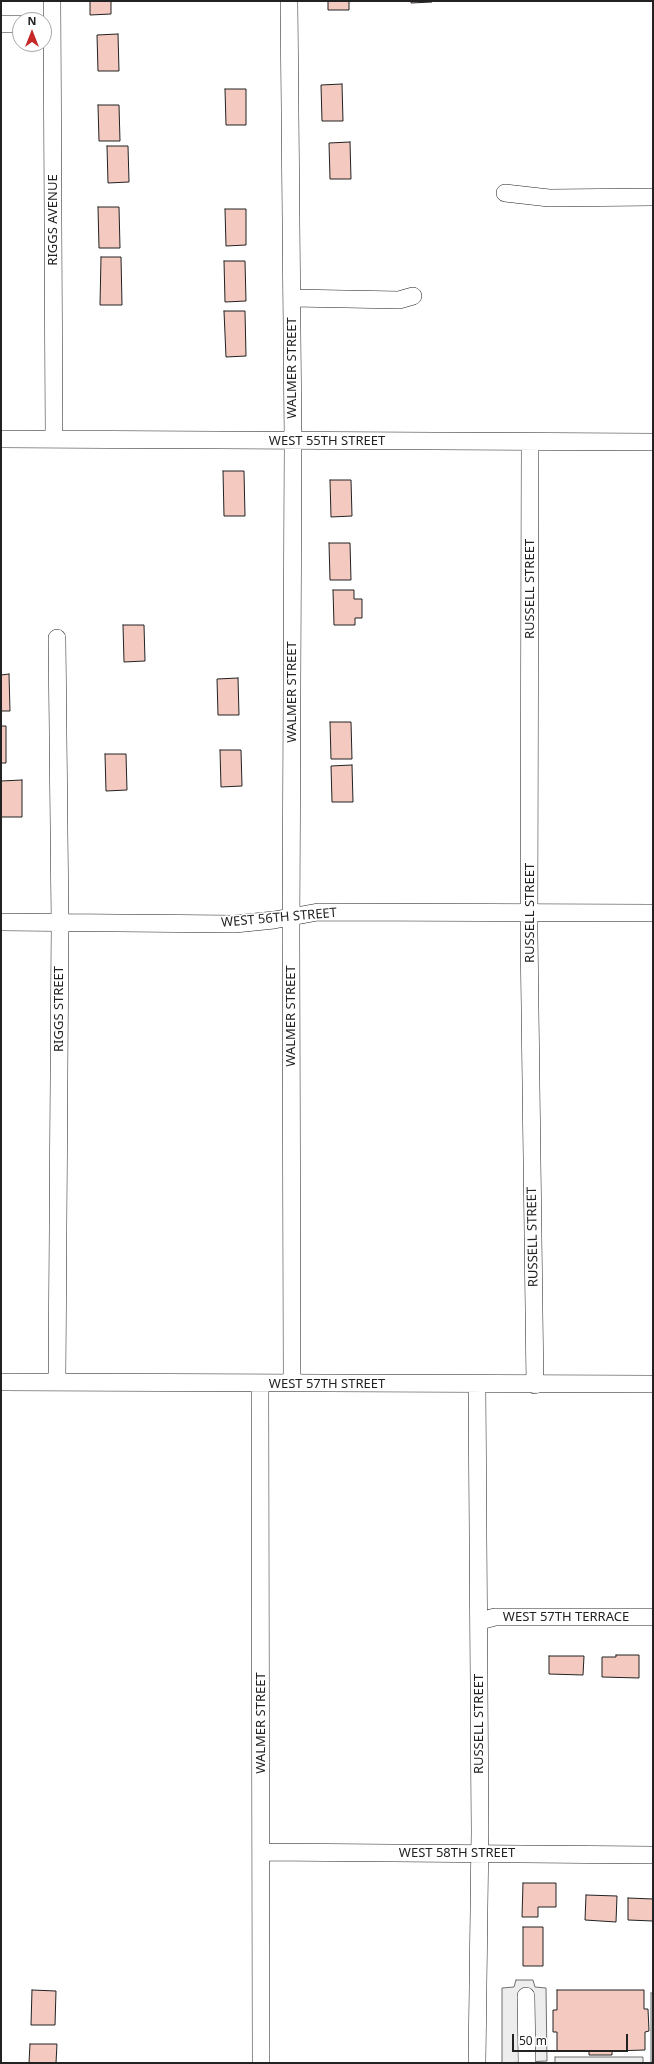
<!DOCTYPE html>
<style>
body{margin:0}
#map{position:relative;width:654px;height:2064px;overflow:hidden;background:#fff;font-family:"Noto Sans",sans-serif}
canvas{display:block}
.frame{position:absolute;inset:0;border:2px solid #222;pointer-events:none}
.north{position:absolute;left:12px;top:12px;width:40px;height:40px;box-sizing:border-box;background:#fff;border:1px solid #a7a7a7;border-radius:50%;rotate:0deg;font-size:11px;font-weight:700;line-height:16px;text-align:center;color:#222}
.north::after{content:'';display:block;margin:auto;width:14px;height:18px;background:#c62828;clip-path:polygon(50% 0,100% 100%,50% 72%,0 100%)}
.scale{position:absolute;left:512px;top:2034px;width:116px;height:18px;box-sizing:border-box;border:2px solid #222;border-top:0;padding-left:5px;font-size:12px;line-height:14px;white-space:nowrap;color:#222;-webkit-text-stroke:3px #fff;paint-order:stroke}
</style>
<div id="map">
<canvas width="654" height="2064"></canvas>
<div class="frame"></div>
<div class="north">N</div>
<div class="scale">50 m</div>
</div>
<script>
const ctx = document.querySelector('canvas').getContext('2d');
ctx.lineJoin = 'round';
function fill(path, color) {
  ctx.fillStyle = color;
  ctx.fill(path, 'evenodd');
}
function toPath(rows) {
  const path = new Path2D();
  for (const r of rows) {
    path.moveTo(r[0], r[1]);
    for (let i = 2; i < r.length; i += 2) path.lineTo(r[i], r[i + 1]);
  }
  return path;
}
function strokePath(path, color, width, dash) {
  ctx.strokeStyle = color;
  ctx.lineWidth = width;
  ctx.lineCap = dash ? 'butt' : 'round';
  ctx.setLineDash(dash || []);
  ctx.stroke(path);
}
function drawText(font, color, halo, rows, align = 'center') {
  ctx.font = font + ' "Noto Sans",sans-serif';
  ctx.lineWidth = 3;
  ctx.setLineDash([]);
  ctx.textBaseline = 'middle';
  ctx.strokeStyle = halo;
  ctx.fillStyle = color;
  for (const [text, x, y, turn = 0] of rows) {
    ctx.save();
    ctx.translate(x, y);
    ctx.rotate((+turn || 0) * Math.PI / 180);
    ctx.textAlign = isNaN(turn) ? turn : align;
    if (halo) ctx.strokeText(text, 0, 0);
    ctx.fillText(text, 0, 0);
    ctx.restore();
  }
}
const parking = toPath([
 [516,1980,533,1980,535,1987,546,1988,547,2061,502,2063,502,1988,514,1987,516,1980],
 [651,1993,653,1993,653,2062,651,2062,651,1993],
 [555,2057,643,2057,643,2063,555,2063,555,2057]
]);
fill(parking, '#ededed');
strokePath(parking, '#6f6f6f', 1);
const building = toPath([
 [90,1,111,1,111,14,90,15,90,1],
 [328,1,349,1,349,10,328,10,328,1],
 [411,1,432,1,432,2,411,3,411,1],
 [118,34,119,71,98,71,97,35,118,34],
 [342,84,343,121,322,121,321,85,342,84],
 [225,89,246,89,246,125,226,125,225,89],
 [98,105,119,105,120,141,99,141,98,105],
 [350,142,351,179,330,179,329,143,350,142],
 [107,146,128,146,129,182,108,183,107,146],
 [98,207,119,207,120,248,99,248,98,207],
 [225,209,246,209,246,245,226,246,225,209],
 [101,257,121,257,122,305,100,305,101,257],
 [224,261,245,261,246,301,225,302,224,261],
 [224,311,245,311,246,356,226,357,224,311],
 [223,471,244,471,245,516,224,516,223,471],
 [330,480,351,480,352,516,331,517,330,480],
 [329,543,350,543,351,580,330,580,329,543],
 [333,590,354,590,354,599,362,599,362,618,355,618,355,625,334,625,333,590],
 [123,625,144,625,145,661,124,662,123,625],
 [9,674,10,711,1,711,1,675,9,674],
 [238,678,239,715,218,715,217,679,238,678],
 [330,722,351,722,352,759,331,759,330,722],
 [1,726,6,726,6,763,1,763,1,726],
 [220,750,241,750,242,786,221,787,220,750],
 [105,754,126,754,127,790,106,791,105,754],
 [352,765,353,802,332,802,331,766,352,765],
 [22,780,22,817,1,817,1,781,22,780],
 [616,1655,639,1655,639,1678,602,1677,602,1657,616,1657,616,1655],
 [549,1656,584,1656,583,1675,549,1674,549,1656],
 [523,1883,556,1883,556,1907,538,1907,538,1917,522,1917,523,1883],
 [586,1895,617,1896,616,1922,585,1920,586,1895],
 [628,1898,653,1899,653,1921,628,1920,628,1898],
 [523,1927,543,1927,543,1966,523,1966,523,1927],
 [32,1990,56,1991,55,2025,31,2025,32,1990],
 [557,1990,644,1990,644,2009,648,2009,649,2031,645,2032,645,2050,612,2051,612,2055,589,2055,589,2051,557,2051,557,2032,553,2032,553,2010,557,2010,557,1990],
 [30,2044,57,2044,56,2063,29,2063,30,2044]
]);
fill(building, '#f3c9c0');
strokePath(building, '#222', 1);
const minor = toPath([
 [52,1,54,439],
 [289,1,293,440,291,933,292,1383],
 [1,24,20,24],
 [505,193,549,198,653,197],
 [292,298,399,300,413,296],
 [1,439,653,442],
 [530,442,529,933,535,1385],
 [57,638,60,923,57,1381],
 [1,922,235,924,274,920,318,912,653,913],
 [1,1382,653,1384],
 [260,1384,261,2063],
 [480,1621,495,1617,653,1617],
 [262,1852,653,1855],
 [526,1996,527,2063],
 [477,2063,480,1832,477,1385]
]);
strokePath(minor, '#222', 18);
strokePath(minor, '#fff', 17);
drawText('13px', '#222', '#fff', [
 ["RIGGS AVENUE",53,220,-90],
 ["WALMER STREET",292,368,-90],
 ["WEST 55TH STREET",327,441],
 ["RUSSELL STREET",530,589,-90],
 ["WALMER STREET",292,692,-90],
 ["RUSSELL STREET",530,913,-90],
 ["WEST 56TH STREET",279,918,-5],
 ["RIGGS STREET",59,1009,-90],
 ["WALMER STREET",291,1016,-90],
 ["RUSSELL STREET",533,1237,-91],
 ["WEST 57TH STREET",327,1384],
 ["WEST 57TH TERRACE",566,1617],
 ["WALMER STREET",261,1723,-90],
 ["RUSSELL STREET",479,1724,-90],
 ["WEST 58TH STREET",457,1853]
]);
</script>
